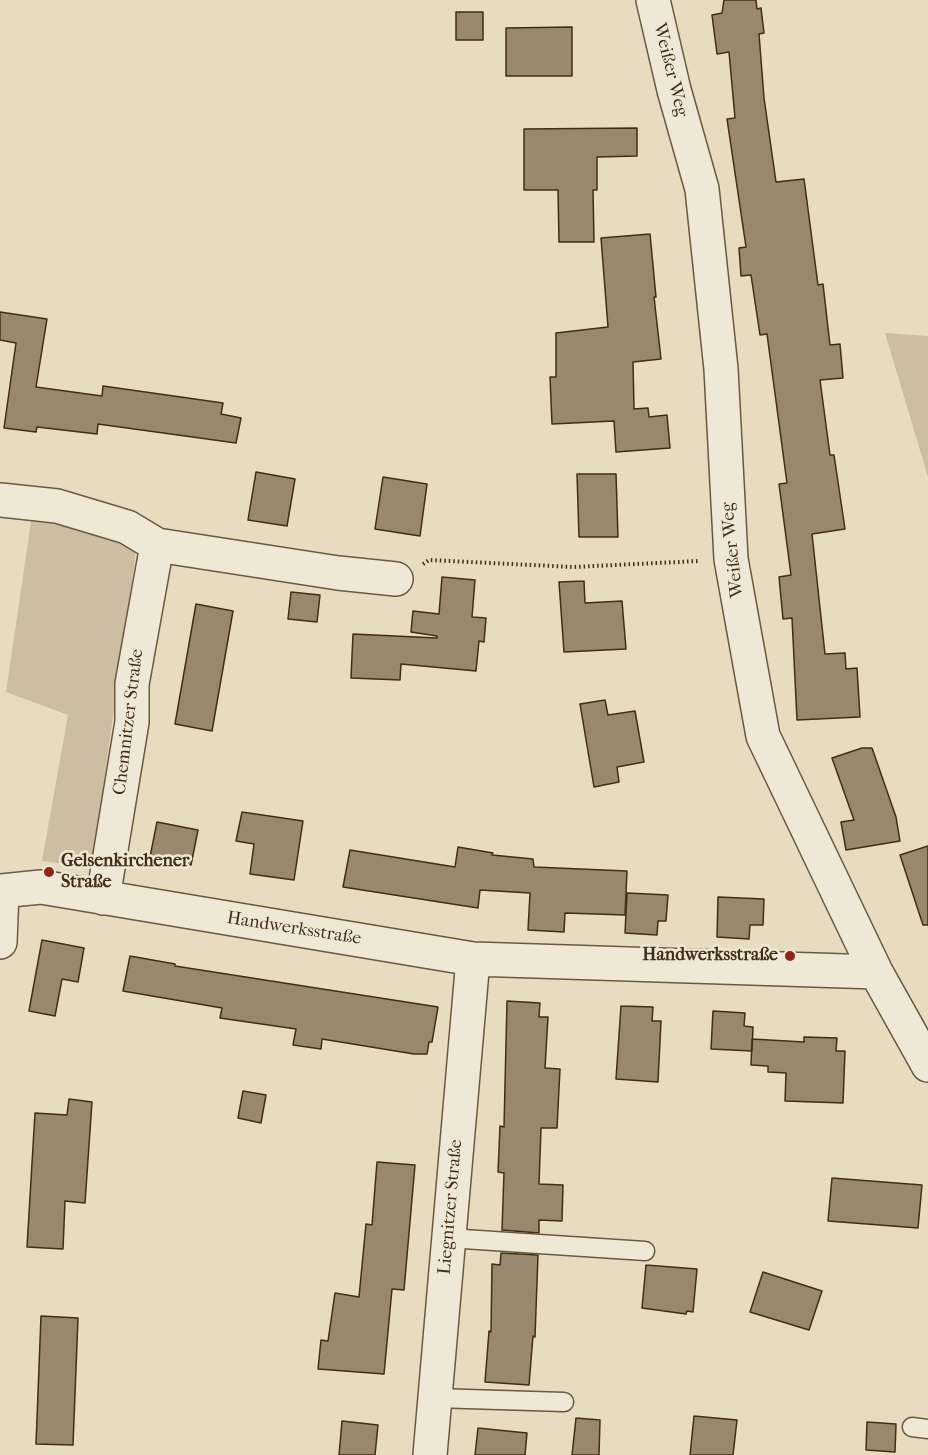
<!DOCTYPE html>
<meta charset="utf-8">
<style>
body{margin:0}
canvas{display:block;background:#e7dbc0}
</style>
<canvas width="928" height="1455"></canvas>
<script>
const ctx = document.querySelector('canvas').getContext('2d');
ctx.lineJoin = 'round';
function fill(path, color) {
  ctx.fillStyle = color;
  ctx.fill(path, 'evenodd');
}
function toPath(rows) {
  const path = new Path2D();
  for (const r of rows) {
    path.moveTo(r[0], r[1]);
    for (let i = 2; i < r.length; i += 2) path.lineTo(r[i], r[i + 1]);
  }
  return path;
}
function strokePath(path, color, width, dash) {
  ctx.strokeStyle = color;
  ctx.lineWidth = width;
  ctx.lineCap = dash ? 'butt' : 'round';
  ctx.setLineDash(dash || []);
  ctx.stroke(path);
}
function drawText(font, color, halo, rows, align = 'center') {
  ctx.font = font + ' "IM FELL French Canon",serif';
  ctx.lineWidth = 5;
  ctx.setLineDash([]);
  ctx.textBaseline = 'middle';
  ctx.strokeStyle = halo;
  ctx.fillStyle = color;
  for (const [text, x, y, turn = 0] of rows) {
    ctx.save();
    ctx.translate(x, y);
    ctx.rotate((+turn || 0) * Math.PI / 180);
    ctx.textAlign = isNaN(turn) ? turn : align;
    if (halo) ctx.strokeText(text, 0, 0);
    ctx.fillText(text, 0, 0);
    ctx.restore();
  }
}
fill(toPath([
 [885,333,928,336,928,477],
 [32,515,137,544,92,867,42,861,68,715,6,692]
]), '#cbbea3');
const building = toPath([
 [724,0,756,0,757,9,761,8,764,33,759,34,764,98,776,182,804,179,818,285,823,284,830,345,840,344,843,378,820,380,830,455,834,455,845,529,812,534,825,654,845,653,846,669,857,668,860,717,797,720,792,618,783,619,779,577,791,575,779,484,787,483,767,334,760,335,751,275,741,276,739,248,746,247,727,119,735,118,729,52,717,54,712,15,722,13,724,0],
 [456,12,483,12,483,40,456,40,456,12],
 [572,27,572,76,506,76,506,28,572,27],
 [637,128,637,156,597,157,597,190,593,190,594,242,559,242,558,190,524,190,524,129,637,128],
 [650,234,656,297,654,297,661,359,633,362,634,409,648,408,649,417,667,415,670,448,616,452,614,421,552,424,550,377,556,377,556,333,608,327,601,238,650,234],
 [0,312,47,319,36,387,102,396,103,386,223,403,221,414,241,418,236,443,98,424,97,434,37,427,36,432,4,428,16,343,0,340,0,312],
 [256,472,295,479,287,526,248,520,256,472],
 [577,474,616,474,618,537,579,537,577,474],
 [383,477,427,484,420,536,375,529,383,477],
 [442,577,475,580,472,617,486,618,484,642,479,641,476,671,401,664,400,680,351,678,353,634,437,638,437,636,411,632,413,611,439,614,442,577],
 [584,581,585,603,622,601,626,649,564,652,559,582,584,581],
 [291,592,320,595,317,622,288,619,291,592],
 [196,604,233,611,212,731,175,724,196,604],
 [605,700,608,715,635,711,644,762,617,767,619,782,594,787,580,704,605,700],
 [862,748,872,748,896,817,900,841,846,850,841,822,854,820,832,758,862,748],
 [242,812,303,821,294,880,250,874,254,844,236,841,242,812],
 [157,822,198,830,191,865,150,857,157,822],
 [928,846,928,925,923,925,900,855,928,846],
 [458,847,493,853,492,855,533,859,534,867,627,871,625,915,565,913,564,932,528,930,530,893,480,890,478,908,343,887,350,850,455,867,458,847],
 [627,893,668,895,666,921,658,921,657,935,625,933,627,893],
 [718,897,764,899,763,925,750,925,749,939,717,937,718,897],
 [42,940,84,948,78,982,62,979,55,1016,29,1011,42,940],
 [130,956,175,964,175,966,438,1007,432,1042,429,1042,427,1054,414,1054,322,1039,321,1049,293,1045,296,1029,220,1018,222,1008,123,991,130,956],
 [507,1001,540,1003,539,1017,548,1017,545,1068,560,1069,557,1128,541,1128,539,1184,563,1185,562,1221,539,1220,539,1233,502,1230,504,1173,498,1172,500,1126,504,1127,507,1001],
 [621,1006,653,1007,652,1021,661,1021,658,1082,616,1079,621,1006],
 [713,1011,745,1013,744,1026,753,1027,752,1051,711,1049,713,1011],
 [804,1037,837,1038,836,1051,845,1051,843,1103,785,1101,786,1073,768,1072,768,1066,751,1065,752,1039,804,1042,804,1037],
 [243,1091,266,1095,261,1123,238,1118,243,1091],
 [69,1099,92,1102,85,1203,65,1201,63,1249,27,1247,35,1113,67,1115,69,1099],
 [377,1162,415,1165,404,1290,392,1289,384,1374,318,1369,321,1340,328,1341,335,1293,359,1297,366,1224,372,1225,377,1162],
 [832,1178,922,1185,918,1228,828,1221,832,1178],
 [501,1253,538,1255,535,1337,533,1336,529,1385,485,1382,489,1331,491,1332,492,1264,500,1265,501,1253],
 [646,1265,697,1269,693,1312,687,1311,686,1314,642,1308,646,1265],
 [763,1272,822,1291,809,1330,750,1312,763,1272],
 [41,1316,78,1318,73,1445,36,1444,41,1316],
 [694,1416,737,1420,733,1455,690,1455,694,1416],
 [576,1418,600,1420,599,1455,572,1455,576,1418],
 [342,1421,378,1425,375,1455,339,1455,342,1421],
 [867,1422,896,1424,895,1452,866,1450,867,1422],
 [478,1428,527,1433,525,1455,475,1455,478,1428]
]);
fill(building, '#97886e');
strokePath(building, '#412e16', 1.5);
const service = toPath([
 [448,1238,645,1251],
 [435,1398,564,1402],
 [912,1427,928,1429]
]);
const minor = toPath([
 [653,0,674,90,702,189,721,369,731,559,763,736,876,972,928,1065],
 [0,500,57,506,127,527,157,545,338,573,396,579],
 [0,891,41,887,473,959,876,972],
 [103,898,132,722,132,684,157,545],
 [0,942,2,891],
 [430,1455,473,959]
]);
strokePath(service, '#6a5940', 21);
strokePath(minor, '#6a5940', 36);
strokePath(toPath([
 [423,564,429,560,573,567,699,561]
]), '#412e16', 4, [1.5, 3]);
strokePath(service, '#efe8d6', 18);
strokePath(minor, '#efe8d6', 33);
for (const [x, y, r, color] of [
 [49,872,6,"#8f2418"],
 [790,956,6,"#8f2418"]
]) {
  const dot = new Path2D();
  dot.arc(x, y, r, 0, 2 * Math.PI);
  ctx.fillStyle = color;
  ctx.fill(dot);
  strokePath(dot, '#efe8d6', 2);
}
drawText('18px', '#412e16', '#efe8d6', [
 ["Weißer Weg",670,70,76],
 ["Weißer Weg",733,550,-96],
 ["Chemnitzer Straße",129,722,-83],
 ["Handwerksstraße",294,929,9],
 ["Liegnitzer Straße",451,1207,-85]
]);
drawText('bold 18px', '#412e16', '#efe8d6', [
 ["Gelsenkirchener",61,862],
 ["Straße",61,883],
 ["Handwerksstraße",778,956,"right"]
], 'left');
</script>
